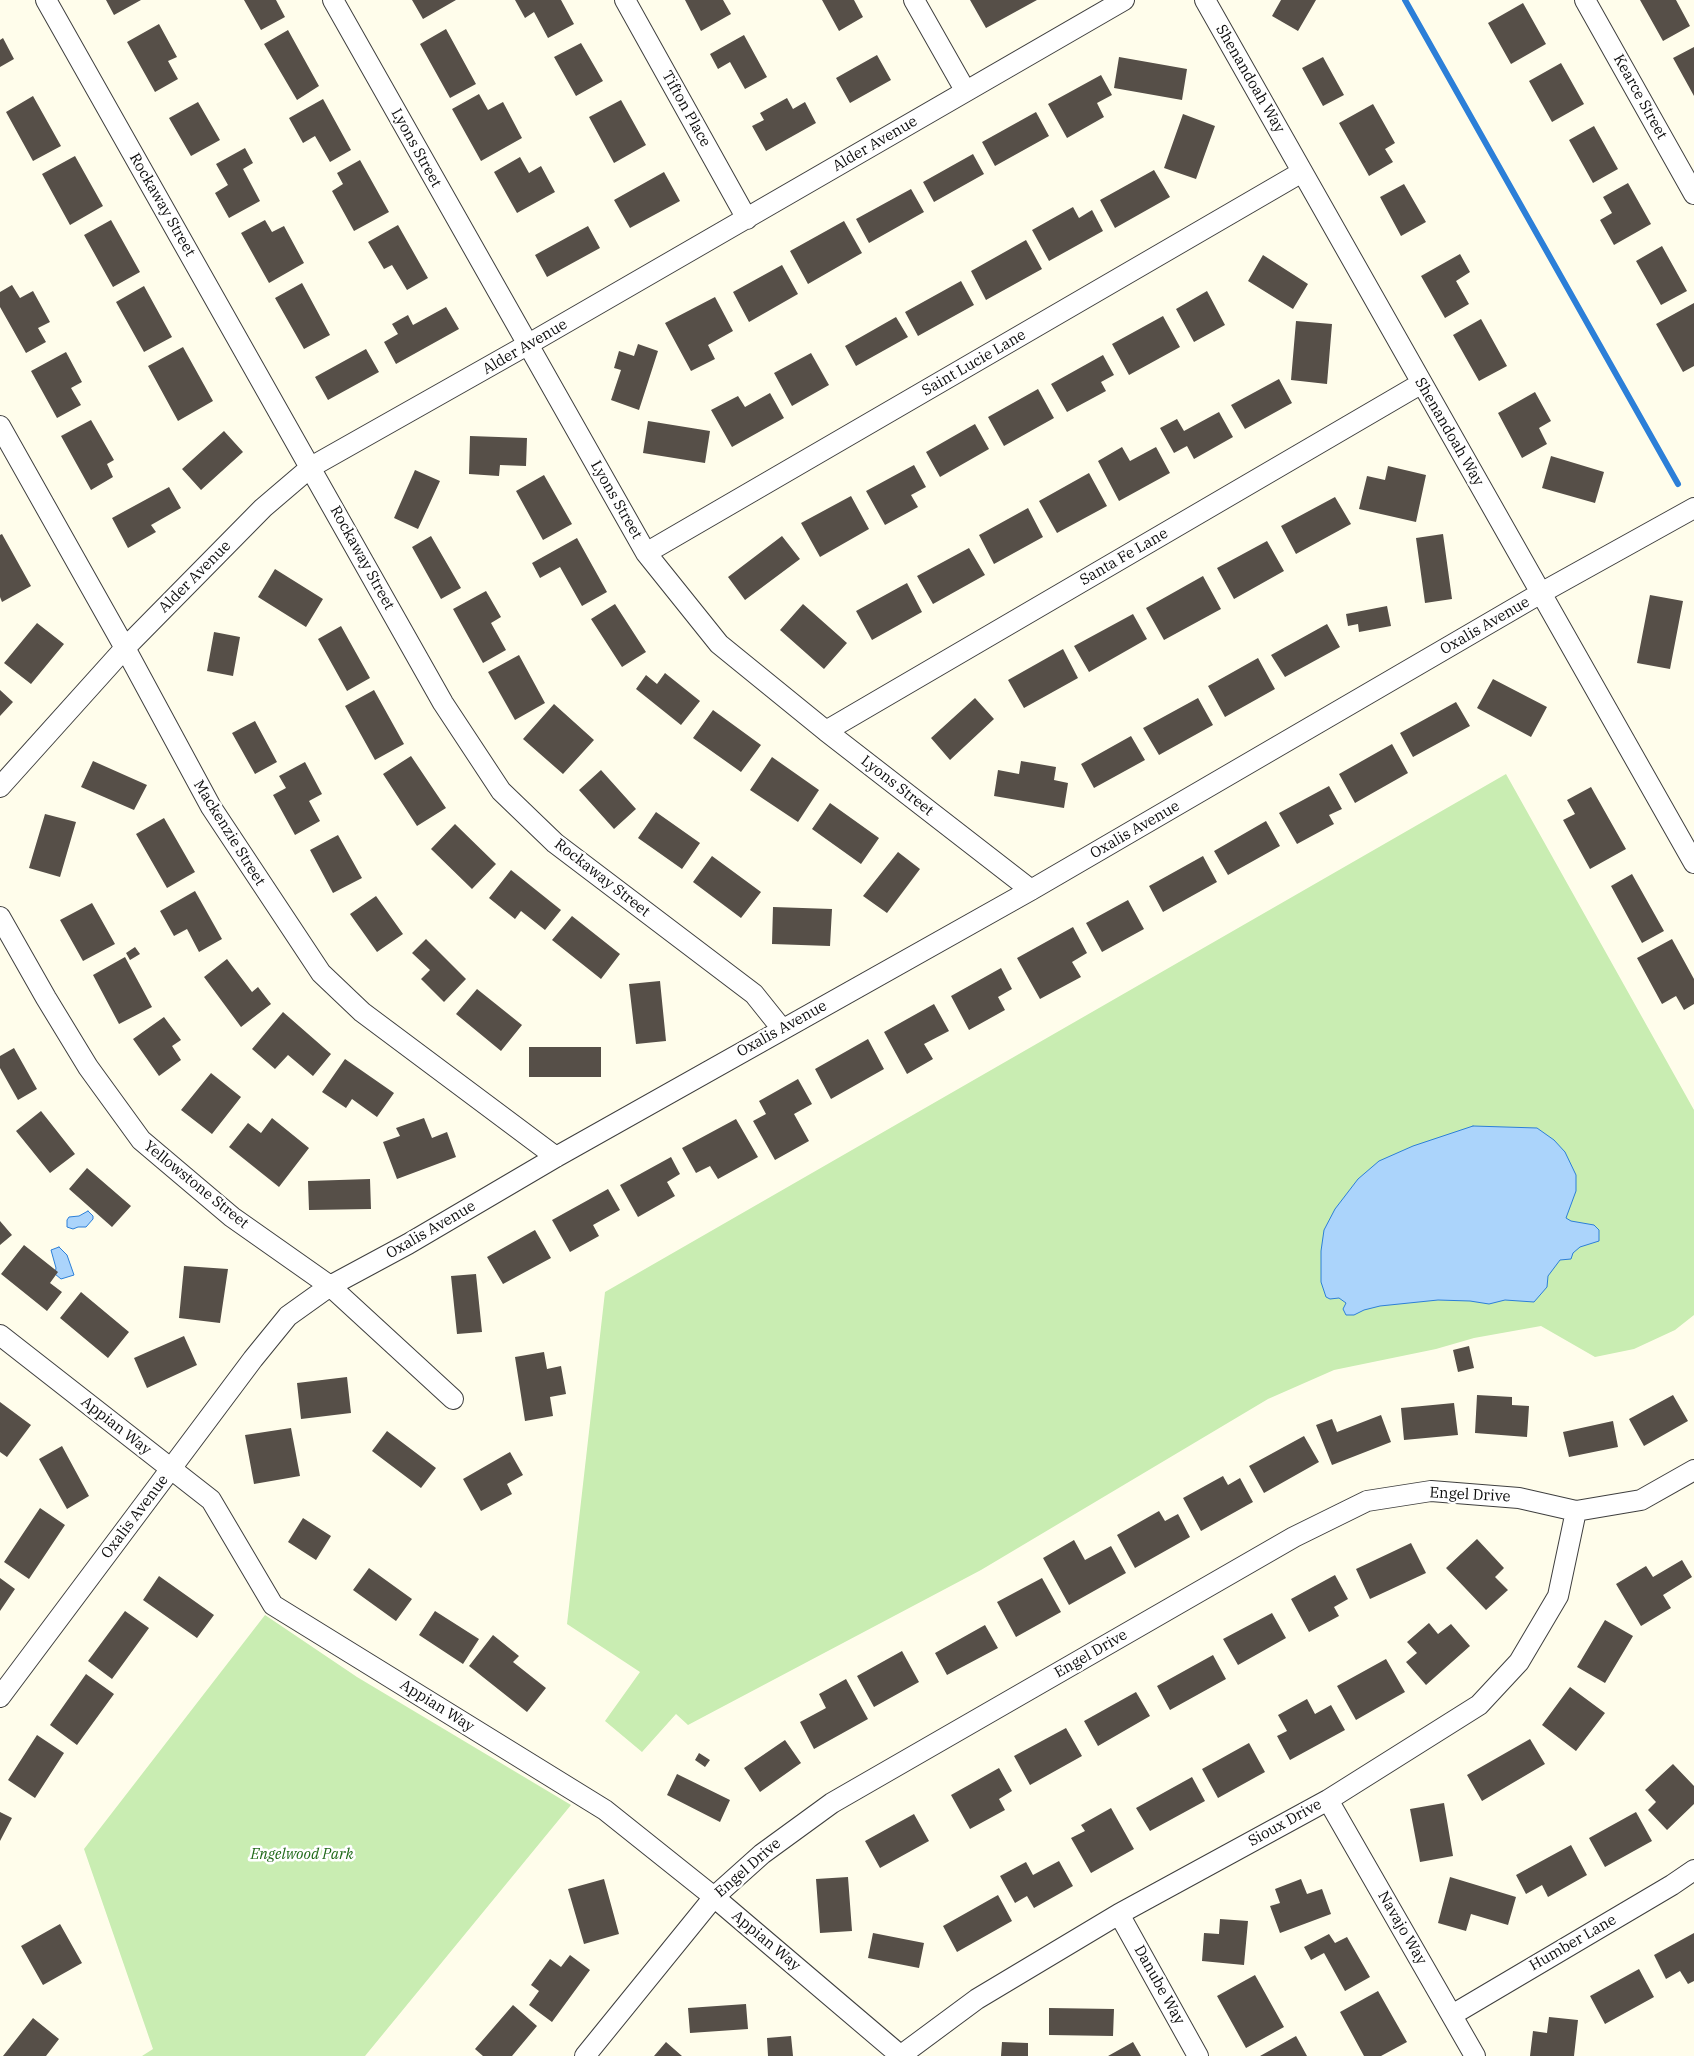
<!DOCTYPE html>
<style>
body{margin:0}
canvas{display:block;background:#fffdeb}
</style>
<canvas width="1694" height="2056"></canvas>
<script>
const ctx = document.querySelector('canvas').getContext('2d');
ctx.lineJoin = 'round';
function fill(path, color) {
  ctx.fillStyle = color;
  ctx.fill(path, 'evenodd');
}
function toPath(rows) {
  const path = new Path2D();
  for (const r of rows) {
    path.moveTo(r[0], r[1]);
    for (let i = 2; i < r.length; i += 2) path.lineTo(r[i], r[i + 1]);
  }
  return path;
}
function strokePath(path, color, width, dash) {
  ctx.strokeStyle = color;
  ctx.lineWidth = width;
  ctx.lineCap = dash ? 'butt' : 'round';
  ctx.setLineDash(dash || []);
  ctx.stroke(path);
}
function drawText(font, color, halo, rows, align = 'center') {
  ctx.font = font + ' "IBM Plex Serif",serif';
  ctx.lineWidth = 5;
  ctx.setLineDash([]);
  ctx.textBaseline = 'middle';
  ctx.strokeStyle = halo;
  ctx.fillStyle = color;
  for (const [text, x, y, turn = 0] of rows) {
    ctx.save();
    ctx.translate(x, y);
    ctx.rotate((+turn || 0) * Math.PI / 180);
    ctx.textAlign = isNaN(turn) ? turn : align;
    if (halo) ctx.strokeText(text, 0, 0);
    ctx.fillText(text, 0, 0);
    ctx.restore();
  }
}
fill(toPath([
 [1506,774,1694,1110,1694,1315,1675,1330,1634,1349,1595,1357,1541,1326,1474,1338,1436,1349,1334,1370,1268,1399,981,1570,688,1725,676,1714,642,1752,605,1721,640,1672,567,1624,605,1292],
 [265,1615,357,1677,571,1805,365,2056,142,2056,153,2049,84,1849]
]), '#c9edb2');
const water = toPath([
 [1473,1126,1537,1128,1554,1140,1565,1152,1576,1175,1576,1191,1566,1218,1571,1221,1594,1225,1599,1230,1599,1241,1580,1247,1573,1253,1571,1259,1560,1260,1548,1276,1547,1287,1534,1302,1505,1300,1489,1304,1470,1301,1438,1300,1380,1306,1364,1310,1354,1315,1346,1315,1343,1309,1346,1303,1339,1298,1330,1299,1326,1297,1321,1282,1321,1251,1324,1230,1335,1209,1358,1179,1379,1161,1413,1146,1473,1126],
 [88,1211,93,1216,93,1219,86,1227,78,1227,73,1229,67,1227,67,1220,69,1217,79,1216,88,1211],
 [59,1247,67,1255,74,1275,61,1279,55,1274,56,1268,51,1250,59,1247]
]);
fill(water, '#abd4fb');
strokePath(water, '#2c7fd8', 1);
strokePath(toPath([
 [1405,0,1678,484]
]), '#2c7fd8', 6);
fill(toPath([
 [106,0,141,0,114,15],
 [244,0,276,0,285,17,261,30],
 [412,0,456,0,423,19],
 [515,0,561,0,574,24,548,38,534,12,525,18],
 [685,0,723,0,731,14,701,31],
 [822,0,854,0,863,17,839,31],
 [970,0,1037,0,986,28],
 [1281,0,1316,0,1298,31,1272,16],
 [1640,0,1676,0,1690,26,1663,41],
 [1523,3,1546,44,1511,64,1488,23],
 [159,24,177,57,168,61,178,79,155,92,127,42],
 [446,29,476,84,450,98,420,44],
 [288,30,319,86,297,100,264,44],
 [744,35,767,77,745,89,730,62,718,69,710,54],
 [3,38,14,59,0,67,0,40],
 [581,43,603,81,576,96,554,57],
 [1694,47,1694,96,1673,58],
 [877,55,891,80,850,103,836,78],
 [1119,57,1187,69,1182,100,1114,88],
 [1323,57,1344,95,1323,106,1302,68],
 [1561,63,1584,104,1552,122,1529,81],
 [1101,75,1112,95,1097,103,1104,117,1067,138,1048,104],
 [479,94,488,110,503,102,522,138,481,161,452,109],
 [33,96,61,146,33,161,6,112],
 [787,98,793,109,805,102,816,123,766,151,752,126,764,120,760,113],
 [323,99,351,150,330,162,315,136,303,143,289,118],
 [621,100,646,145,614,163,589,117],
 [198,102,220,140,191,156,169,118],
 [1373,104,1395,143,1385,149,1393,162,1369,176,1339,123],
 [1036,112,1049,136,995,166,982,142],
 [1183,114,1215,126,1196,179,1164,168],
 [1594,126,1618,169,1593,183,1569,140],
 [245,148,253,163,243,169,260,201,229,218,215,193,228,185,216,164],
 [973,154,984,174,934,202,923,182],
 [75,156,103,206,70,225,42,174],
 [520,157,529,173,541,166,555,192,517,213,494,172],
 [360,160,389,212,354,231,332,191,343,184,337,173],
 [1154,170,1170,197,1115,228,1100,200],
 [664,172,680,201,630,228,614,200],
 [1628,183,1651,224,1614,245,1600,220,1612,213,1603,197],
 [1404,184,1426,222,1401,236,1380,197],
 [911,189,924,212,869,243,856,219],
 [1073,207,1079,218,1092,210,1103,231,1049,261,1032,230],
 [111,220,140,272,113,287,84,235],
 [265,220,272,232,284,226,304,263,269,283,241,233],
 [844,221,862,253,808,284,790,251],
 [398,225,428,278,407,290,392,265,384,269,368,242],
 [588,226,600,248,547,277,535,255],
 [1026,240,1042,269,986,300,971,271],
 [1662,246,1687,291,1661,305,1636,261],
 [1460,254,1470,272,1456,281,1469,304,1445,318,1421,276],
 [1263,255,1308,284,1293,309,1248,281],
 [782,265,798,294,749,322,733,292],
 [961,281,974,305,918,336,905,312],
 [302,283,330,335,304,349,275,298],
 [12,285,20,298,33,291,50,322,38,328,46,342,26,353,0,307,0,292],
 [144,286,172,337,144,352,116,302],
 [1207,291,1225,325,1194,342,1176,309],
 [715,297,733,331,708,345,715,359,691,371,665,323],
 [1694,303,1694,366,1683,372,1656,324],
 [446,307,459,329,396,364,384,342,398,334,392,324,408,315,413,325],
 [1163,316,1180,347,1129,375,1112,344],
 [896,317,908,337,856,366,845,346],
 [1481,319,1507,366,1479,381,1453,335],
 [1296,321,1332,324,1327,384,1291,380],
 [638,344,658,351,639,410,611,400,621,370,614,368,619,351,634,356],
 [183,347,213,401,178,421,148,366],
 [366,349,379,372,328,400,315,377],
 [66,352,82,382,71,388,81,405,57,418,31,371],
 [811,353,829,385,792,406,774,373],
 [1103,355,1114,375,1101,382,1106,391,1067,412,1051,384],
 [1279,379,1292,403,1245,429,1231,405],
 [1038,389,1054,418,1004,446,988,417],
 [1535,392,1551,421,1539,428,1547,444,1522,458,1498,413],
 [770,393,784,418,732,447,711,410,738,396,745,407],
 [1219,412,1233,437,1194,459,1187,446,1174,453,1160,428,1177,419,1184,431],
 [91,420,114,460,107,464,113,477,91,490,61,436],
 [648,421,710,431,705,463,643,453],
 [975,424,989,449,940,477,926,452],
 [224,431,243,452,201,490,182,469],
 [470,436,527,438,526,466,500,465,499,476,469,474],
 [1122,447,1130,461,1156,447,1170,473,1119,501,1098,461],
 [1551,456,1604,472,1595,503,1542,488],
 [914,465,926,487,911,495,918,507,885,525,866,491],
 [1388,466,1426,475,1416,522,1359,509,1367,476,1385,480],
 [415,470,440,481,418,529,394,518],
 [1089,473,1107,506,1057,533,1039,501],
 [544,475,572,524,543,540,516,491],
 [169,487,181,508,151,525,156,532,128,548,112,518],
 [851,496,869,529,820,557,801,523],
 [1335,497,1351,524,1296,554,1281,526],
 [1028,508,1043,537,994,564,979,535],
 [2,534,31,586,2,602,0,597,0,535],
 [1443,534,1452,599,1425,603,1416,538],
 [431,536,461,588,441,599,412,547],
 [782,536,800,559,745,600,728,577],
 [577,538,607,592,582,606,560,567,540,578,532,563],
 [1267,541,1284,571,1234,599,1217,568],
 [969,548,985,575,933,604,917,576],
 [275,569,323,599,306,627,258,597],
 [1203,576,1221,609,1164,640,1146,608],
 [907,583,922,612,872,640,856,611],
 [486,591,501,617,491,623,506,650,483,663,453,609],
 [1650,595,1683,601,1670,669,1637,663],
 [615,604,646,652,622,667,591,619],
 [803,604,847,643,824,669,780,630],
 [1387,606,1391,626,1359,632,1358,624,1348,626,1346,614],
 [1133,614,1147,639,1089,672,1074,646],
 [37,623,64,644,31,684,4,663],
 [1327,624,1340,647,1285,677,1271,655],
 [341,626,370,678,347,691,318,639],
 [214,632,240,637,233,676,207,671],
 [1063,649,1078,678,1024,708,1008,680],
 [519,655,545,703,515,720,488,672],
 [1258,658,1275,689,1225,717,1208,686],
 [665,673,700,701,681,725,636,689,646,675,657,684],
 [1493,679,1547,707,1531,737,1477,708],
 [0,690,13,702,0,716],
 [374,690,404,744,375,760,345,706],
 [975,698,994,719,950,760,931,738],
 [1198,698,1213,725,1159,755,1143,728],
 [1456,702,1470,726,1413,757,1400,733],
 [554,704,594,740,563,774,523,739],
 [713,710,761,745,741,772,693,738],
 [255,721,277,762,255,774,232,733],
 [1131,736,1145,760,1094,788,1081,764],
 [1392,744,1408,773,1355,803,1339,774],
 [411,756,446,808,417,826,383,774],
 [772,757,819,790,798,822,750,790],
 [93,761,147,785,134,810,81,787],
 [1021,761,1056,767,1054,780,1068,783,1064,808,994,796,998,770,1019,774],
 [305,762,322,794,309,801,320,821,295,835,273,795,286,788,279,776],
 [601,770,636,809,614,829,579,790],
 [1329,786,1342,809,1329,815,1334,824,1297,844,1279,813],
 [1591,787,1626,849,1590,869,1563,820,1575,814,1567,800],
 [830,803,879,838,861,864,812,829],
 [656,812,700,843,682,869,638,838],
 [45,814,76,822,60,877,29,868],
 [164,818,195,872,167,888,136,834],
 [1266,821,1280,846,1228,875,1214,851],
 [455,824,496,864,472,889,431,849],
 [338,835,362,878,333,893,310,850],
 [898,852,920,869,887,913,863,896],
 [712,856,761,892,741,918,693,882],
 [1203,856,1217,882,1163,912,1149,886],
 [511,870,561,910,545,930,521,911,515,919,489,898],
 [1632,874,1664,931,1642,943,1611,886],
 [195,891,222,939,199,952,187,929,174,936,160,911],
 [376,896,403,934,377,952,350,914],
 [1128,900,1144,929,1102,952,1086,923],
 [92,903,115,944,83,961,60,920],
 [773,907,832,909,830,946,772,944],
 [572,916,620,954,601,979,552,940],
 [1073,927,1087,953,1072,962,1081,977,1040,999,1017,958],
 [426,939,466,979,444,1002,421,979,430,970,412,953],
 [1672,939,1694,979,1694,1004,1684,1010,1676,996,1662,1004,1637,958],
 [135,947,140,954,130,960,126,953],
 [125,957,152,1007,119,1024,93,975],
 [227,959,252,992,258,987,271,1004,241,1027,204,977],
 [1001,968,1012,989,998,997,1005,1010,969,1030,951,996],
 [660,981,666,1041,636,1044,629,984],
 [477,989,522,1025,501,1051,456,1014],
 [934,1004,949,1031,924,1044,933,1059,907,1074,884,1032],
 [283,1012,331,1054,313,1076,288,1055,275,1069,252,1049],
 [164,1017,181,1040,172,1046,181,1060,159,1076,133,1039],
 [868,1039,884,1069,831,1099,815,1069],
 [529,1047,601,1047,601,1077,529,1077],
 [14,1048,37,1089,18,1100,0,1068,0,1056],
 [345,1059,394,1093,377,1117,352,1099,346,1108,322,1092],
 [211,1073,241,1097,212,1134,181,1110],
 [798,1079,812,1104,794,1114,809,1141,775,1160,753,1121,766,1114,759,1101],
 [41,1111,75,1154,50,1173,16,1131],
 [272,1118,309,1148,279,1187,229,1147,248,1123,261,1133],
 [424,1118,432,1138,447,1132,456,1157,397,1179,383,1142,400,1136,396,1128],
 [736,1119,758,1157,718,1179,710,1166,696,1173,682,1148],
 [671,1157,680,1174,667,1182,675,1196,638,1217,620,1185],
 [87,1168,131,1206,112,1227,69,1189],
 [370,1179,371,1209,309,1210,308,1181],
 [608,1189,620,1210,593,1225,599,1236,570,1252,552,1220],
 [0,1221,12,1235,0,1245],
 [535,1230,551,1258,503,1284,487,1257],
 [24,1245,58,1272,50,1283,62,1292,47,1311,1,1274],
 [184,1266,228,1269,220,1323,179,1318],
 [476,1274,482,1332,457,1334,451,1276],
 [81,1292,129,1332,108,1358,60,1318],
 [184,1336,197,1365,147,1388,134,1358],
 [1469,1346,1474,1368,1458,1372,1453,1350],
 [544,1352,547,1369,561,1366,566,1394,550,1397,553,1416,525,1421,515,1357],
 [347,1377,351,1413,301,1419,297,1383],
 [1477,1395,1512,1397,1512,1405,1529,1406,1527,1437,1475,1433],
 [1673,1395,1688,1421,1644,1446,1629,1419],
 [0,1402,31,1425,7,1457,0,1452],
 [1454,1403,1458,1435,1404,1440,1401,1408],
 [1381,1415,1391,1442,1332,1465,1316,1425,1332,1419,1337,1432],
 [1613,1421,1618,1447,1569,1457,1563,1432],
 [291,1428,300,1476,254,1484,245,1435],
 [387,1431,436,1468,421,1488,372,1451],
 [1304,1436,1319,1462,1264,1493,1249,1466],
 [62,1446,89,1496,67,1509,39,1459],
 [510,1452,523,1475,507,1484,512,1494,481,1511,463,1479],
 [1223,1476,1228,1485,1240,1478,1253,1502,1201,1531,1183,1498],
 [40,1508,65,1525,29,1579,4,1562],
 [1159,1511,1165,1521,1178,1514,1190,1537,1135,1568,1117,1535],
 [303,1518,331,1536,316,1560,288,1542],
 [1477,1539,1504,1568,1495,1577,1508,1590,1486,1610,1446,1568],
 [1074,1540,1085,1560,1111,1546,1126,1573,1069,1605,1043,1558],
 [1411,1543,1426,1573,1370,1599,1356,1569],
 [1682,1560,1692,1577,1663,1595,1671,1608,1641,1626,1616,1584,1646,1566,1653,1577],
 [369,1568,412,1599,396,1621,353,1590],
 [1335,1575,1348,1599,1334,1607,1339,1616,1309,1632,1291,1599],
 [159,1576,214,1615,197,1638,143,1600],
 [0,1578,15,1589,0,1611],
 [1042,1578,1061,1612,1016,1637,997,1602],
 [125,1611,149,1628,112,1679,88,1661],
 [435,1611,479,1639,463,1664,419,1635],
 [1272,1613,1286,1638,1238,1665,1223,1639],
 [1605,1620,1633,1636,1605,1683,1577,1667],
 [1429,1623,1438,1634,1451,1624,1470,1646,1426,1685,1406,1662,1417,1653,1407,1642],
 [985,1625,998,1648,947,1675,935,1653],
 [493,1635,519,1656,513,1662,546,1688,527,1712,469,1666],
 [902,1651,919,1682,874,1707,857,1676],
 [1213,1655,1226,1679,1170,1710,1157,1686],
 [1386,1659,1405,1692,1356,1720,1337,1686],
 [86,1674,114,1694,77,1745,50,1725],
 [846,1679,868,1719,814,1749,800,1722,826,1708,819,1694],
 [1570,1687,1605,1713,1576,1751,1542,1725],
 [1136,1692,1150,1716,1098,1746,1084,1721],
 [1307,1699,1315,1714,1331,1705,1345,1730,1290,1760,1277,1736,1287,1731,1278,1715],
 [1066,1728,1082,1756,1030,1785,1014,1756],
 [37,1735,64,1753,35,1798,8,1780],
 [1530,1739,1545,1764,1482,1801,1467,1775],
 [785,1740,801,1763,760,1792,744,1768],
 [1249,1743,1265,1772,1218,1798,1202,1769],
 [699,1753,710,1760,705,1767,695,1760],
 [1673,1764,1694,1786,1694,1804,1667,1830,1648,1810,1656,1802,1645,1790],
 [999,1768,1012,1791,999,1799,1005,1810,970,1829,951,1795],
 [677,1774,730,1800,720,1822,667,1795],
 [1192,1777,1205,1801,1150,1831,1136,1808],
 [1444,1803,1453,1856,1420,1862,1410,1809],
 [1111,1808,1134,1849,1091,1873,1071,1838,1085,1831,1081,1825],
 [0,1812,12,1818,0,1841],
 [1636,1812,1652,1841,1605,1867,1589,1838],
 [914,1814,929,1841,880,1868,865,1841],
 [1571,1845,1587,1875,1548,1897,1542,1885,1526,1894,1516,1875],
 [1059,1861,1073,1886,1034,1908,1027,1896,1015,1903,1000,1876,1026,1862,1033,1875],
 [848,1877,852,1931,820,1933,816,1879],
 [1450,1877,1516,1897,1508,1925,1471,1914,1466,1931,1438,1923],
 [604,1879,619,1934,584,1944,568,1889],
 [1301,1879,1307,1894,1322,1889,1331,1914,1280,1933,1270,1906,1280,1903,1275,1889],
 [998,1895,1012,1921,957,1952,943,1926],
 [1220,1919,1248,1921,1244,1965,1202,1961,1204,1933,1219,1934],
 [60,1924,82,1963,43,1985,21,1946],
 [873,1933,924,1943,919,1968,868,1958],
 [1694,1933,1694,1981,1688,1984,1680,1971,1666,1979,1654,1955],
 [1329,1934,1335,1943,1347,1937,1370,1977,1345,1991,1324,1953,1311,1960,1304,1947],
 [570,1955,590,1970,552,2022,529,2005,539,1991,531,1985,550,1959,561,1967],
 [1639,1969,1654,1997,1605,2024,1590,1996],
 [1255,1975,1284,2027,1246,2048,1217,1996],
 [1378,1991,1407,2042,1381,2056,1364,2056,1340,2012],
 [746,2004,748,2029,690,2033,688,2008],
 [513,2005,537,2026,512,2056,483,2056,475,2049],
 [1049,2008,1114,2009,1113,2036,1049,2035],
 [1549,2017,1578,2020,1574,2056,1530,2056,1533,2031,1547,2033],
 [33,2018,59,2039,46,2056,3,2056],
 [791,2036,793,2056,768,2056,767,2038],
 [1296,2036,1307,2056,1260,2056],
 [666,2042,682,2056,654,2056],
 [1002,2042,1028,2043,1028,2056,1001,2056],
 [1133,2042,1141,2056,1108,2056]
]), '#564f48');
const minor = toPath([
 [46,0,443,703,501,791,555,843,754,994,782,1029],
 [333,0,646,553,719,644,826,731,1031,890],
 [625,0,747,219],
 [914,0,965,90],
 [1205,0,1694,863],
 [1585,0,1694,194],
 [0,426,125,648,211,807,321,973,362,1012,556,1157],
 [646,553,1302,172],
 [826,731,1422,383],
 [0,787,125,648,263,508,311,467,527,345,1124,0],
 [0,917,46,998,88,1067,141,1140,232,1217,330,1286,453,1399],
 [0,1335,211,1500,273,1605,605,1810,714,1897,901,2056],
 [0,1697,253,1359,288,1316,330,1286,408,1244,556,1157,1031,890,1541,593,1694,508],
 [1328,1800,1475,2056],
 [1119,1914,1198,2056],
 [1452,2015,1672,1885,1694,1870],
 [585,2056,714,1897,762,1854,832,1803,1294,1537,1367,1501,1431,1491,1519,1498,1576,1511,1641,1500,1694,1470],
 [900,2056,977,1999,1119,1914,1328,1800,1479,1705,1519,1662,1558,1596,1576,1511]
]);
strokePath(minor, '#3f3f3f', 22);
strokePath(minor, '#fff', 20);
drawText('15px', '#0c0c0c', '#fff', [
 ["Shenandoah Way",1250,79,60],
 ["Kearce Street",1640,97,61],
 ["Tifton Place",686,109,61],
 ["Alder Avenue",875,144,-30],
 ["Lyons Street",416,148,61],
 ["Rockaway Street",162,205,60],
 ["Alder Avenue",525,347,-30],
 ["Saint Lucie Lane",974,363,-30],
 ["Shenandoah Way",1449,432,60],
 ["Lyons Street",616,500,60],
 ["Santa Fe Lane",1124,557,-30],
 ["Rockaway Street",362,558,61],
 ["Alder Avenue",195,577,-45],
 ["Oxalis Avenue",1485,626,-30],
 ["Lyons Street",897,786,38],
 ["Oxalis Avenue",1135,830,-30],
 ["Mackenzie Street",229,833,58],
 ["Rockaway Street",602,878,38],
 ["Oxalis Avenue",782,1029,-29],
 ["Yellowstone Street",196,1185,39],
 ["Oxalis Avenue",431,1230,-30],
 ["Appian Way",116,1426,38],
 ["Engel Drive",1470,1495,3],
 ["Oxalis Avenue",135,1517,-53],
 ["Engel Drive",1091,1654,-30],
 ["Appian Way",437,1706,32],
 ["Sioux Drive",1285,1823,-29],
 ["Engel Drive",748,1868,-41],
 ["Navajo Way",1402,1928,60],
 ["Appian Way",766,1941,40],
 ["Humber Lane",1573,1943,-30],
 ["Danube Way",1159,1985,61]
]);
drawText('italic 15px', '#1f6918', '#fff', [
 ["Engelwood Park",302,1855]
]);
</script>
